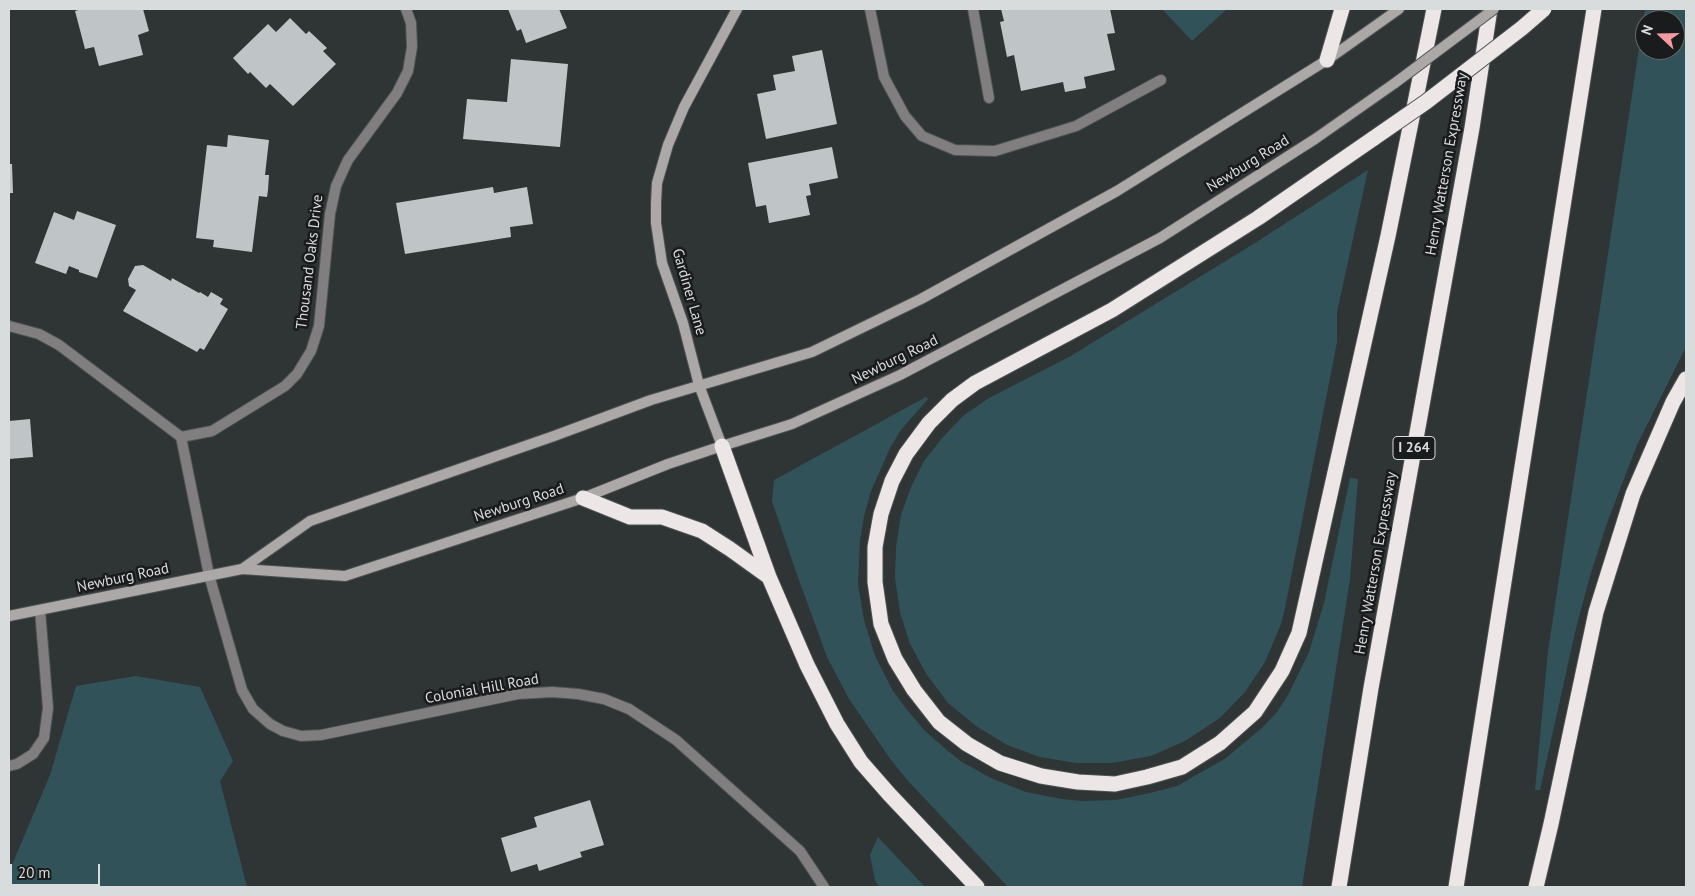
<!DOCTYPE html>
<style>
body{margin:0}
#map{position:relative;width:1695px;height:896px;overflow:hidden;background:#2f3435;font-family:"PT Sans",sans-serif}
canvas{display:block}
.frame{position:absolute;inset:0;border:10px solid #d9dcdc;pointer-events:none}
.north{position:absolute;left:1635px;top:10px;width:50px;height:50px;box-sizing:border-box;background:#191b1c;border:1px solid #666869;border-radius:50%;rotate:291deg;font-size:14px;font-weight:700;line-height:20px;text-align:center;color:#d9dcdc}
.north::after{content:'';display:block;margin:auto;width:18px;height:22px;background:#f49aa2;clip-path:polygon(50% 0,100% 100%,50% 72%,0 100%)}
.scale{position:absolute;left:10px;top:864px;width:90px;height:22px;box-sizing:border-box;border:2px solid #d9dcdc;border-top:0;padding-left:6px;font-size:15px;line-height:18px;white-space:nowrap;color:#d9dcdc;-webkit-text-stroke:4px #191b1c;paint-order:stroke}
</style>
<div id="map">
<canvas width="1695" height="896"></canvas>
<div class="frame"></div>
<div class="north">N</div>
<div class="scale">20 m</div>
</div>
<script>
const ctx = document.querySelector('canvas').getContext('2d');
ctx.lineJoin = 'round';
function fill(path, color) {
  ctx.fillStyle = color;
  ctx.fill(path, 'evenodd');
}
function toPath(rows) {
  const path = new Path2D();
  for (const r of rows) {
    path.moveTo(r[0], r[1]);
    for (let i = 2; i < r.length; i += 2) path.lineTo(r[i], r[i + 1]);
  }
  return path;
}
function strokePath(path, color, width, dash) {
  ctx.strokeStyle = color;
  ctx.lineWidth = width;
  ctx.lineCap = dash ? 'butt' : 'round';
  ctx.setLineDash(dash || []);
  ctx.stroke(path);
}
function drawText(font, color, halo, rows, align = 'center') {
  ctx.font = font + ' "PT Sans",sans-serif';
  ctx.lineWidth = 5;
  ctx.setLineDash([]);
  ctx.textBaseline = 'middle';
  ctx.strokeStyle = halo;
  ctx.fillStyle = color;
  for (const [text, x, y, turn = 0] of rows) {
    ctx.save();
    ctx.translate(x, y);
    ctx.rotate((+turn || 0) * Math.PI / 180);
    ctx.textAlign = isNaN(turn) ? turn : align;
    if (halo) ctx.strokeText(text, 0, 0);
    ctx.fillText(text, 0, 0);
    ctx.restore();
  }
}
fill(toPath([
 [1162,9,1227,9,1192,41],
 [1645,9,1686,9,1686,347,1637,445,1607,523,1590,576,1576,628,1540,790,1535,790,1548,651],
 [1645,20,1675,20,1675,50,1645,50],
 [1368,170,1337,312,1337,342,1285,608,1281,624,1265,662,1245,692,1220,718,1185,741,1151,756,1112,763,1076,763,1040,757,1007,745,976,726,948,703,927,675,910,644,900,612,895,578,896,547,901,515,911,487,924,461,943,437,963,416,989,398,1069,357,1255,243],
 [926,397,928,399,901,430,890,448,871,491,864,516,860,541,858,584,864,620,875,656,893,691,904,706,925,731,948,751,962,762,993,779,1026,792,1062,799,1081,801,1116,800,1150,793,1177,786,1226,758,1263,727,1277,712,1288,695,1309,652,1324,603,1350,478,1358,479,1350,579,1302,887,1008,887,909,782,891,760,849,699,827,657,795,569,772,501,774,480],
 [136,676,200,687,233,761,220,781,247,887,9,887,9,872,50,775,76,686],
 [878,837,925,887,879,887,875,880,870,855]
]), '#32525a');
fill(toPath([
 [82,9,143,9,149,31,138,35,143,55,99,66,94,47,85,49,75,11],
 [508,9,559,9,567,28,526,43,521,29,517,31],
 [1001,9,1110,9,1115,33,1107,34,1115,70,1084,77,1086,88,1065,92,1063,82,1021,91,1014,55,1007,57,1000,22,1004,21],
 [290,18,306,34,309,31,327,48,323,51,336,64,293,106,270,84,266,88,250,72,248,74,233,58,268,24,276,32],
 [822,50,837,124,766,139,757,94,776,90,773,75,795,71,792,56],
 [511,59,568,64,560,147,463,139,467,99,507,102],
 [228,135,269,140,265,175,269,175,268,190,267,197,259,196,252,252,213,247,214,240,196,238,207,145,227,147],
 [832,147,838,178,809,184,811,195,806,196,810,215,769,223,766,205,756,207,748,163],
 [9,164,12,164,13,193,9,193],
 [493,187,494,193,527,187,533,224,510,227,511,237,405,254,396,203],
 [77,211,116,225,97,278,79,272,79,270,69,266,66,274,35,263,54,212,74,220],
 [143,265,171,281,172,278,199,293,200,292,208,297,211,292,223,299,220,304,228,309,204,350,200,348,197,352,123,311,136,290,129,286,128,279,135,266],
 [30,419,33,457,9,459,9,421],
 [590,800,604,845,580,852,582,857,539,871,537,864,511,872,501,838,537,827,534,817]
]), '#bfc5c6');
const service = toPath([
 [870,9,884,77,905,116,922,136,955,150,995,151,1076,126,1161,80],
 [973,9,989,98],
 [9,766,17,764,33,754,44,738,48,708,40,610]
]);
const minor = toPath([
 [9,326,39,334,59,345,181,437,209,575,242,690,253,709,270,724,283,731,301,736,321,735,518,694,552,692,578,694,604,699,629,709,676,740,800,851,824,887],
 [181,437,212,431,285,386,297,374,311,351,319,326,330,214,336,186,348,160,397,93,408,71,412,47,411,23,406,9]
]);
const secondary = toPath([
 [722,446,699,385,683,323,662,263,656,223,656,203,657,183,668,145,684,107,737,9],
 [242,569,310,521,554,436,651,400,812,352,921,299,1117,191,1327,60,1399,9],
 [9,616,242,569,345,576,583,498,668,464,722,446,792,424,900,375,1160,238,1315,139,1395,83]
]);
const motorway = toPath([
 [1327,60,1342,9],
 [1374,138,1258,218,1112,310,975,383,952,400,929,423,906,454,892,481,881,514,875,547,875,582,881,624,895,659,914,690,939,722,967,744,1000,763,1041,776,1078,782,1115,784,1147,777,1182,767,1220,743,1255,712,1282,671,1299,633,1388,236,1434,9],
 [722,446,769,577,807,665,837,724,861,762,889,794,977,887],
 [583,498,630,517,662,517,702,531,730,549,769,577],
 [1339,887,1371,688,1472,128,1490,9],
 [1456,887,1594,9],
 [1536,887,1551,824,1596,612,1633,494,1673,402,1686,379]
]);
strokePath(service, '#4e5253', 12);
strokePath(minor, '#4e5253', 12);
strokePath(secondary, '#4e5253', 12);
strokePath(motorway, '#4e5253', 17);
strokePath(service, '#807e7e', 10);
strokePath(minor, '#807e7e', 10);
strokePath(secondary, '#aca8a8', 10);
strokePath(motorway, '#ece6e7', 15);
const secondaryBridge = toPath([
 [1395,83,1494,9]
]);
const motorwayBridge = toPath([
 [1374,138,1426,102,1522,28,1544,9]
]);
strokePath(secondaryBridge, '#4e5253', 12, []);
strokePath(motorwayBridge, '#4e5253', 17, []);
strokePath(secondaryBridge, '#aca8a8', 10);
strokePath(motorwayBridge, '#ece6e7', 15);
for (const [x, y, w] of [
 [1414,448,42]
]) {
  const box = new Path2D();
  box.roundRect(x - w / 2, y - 11.5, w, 23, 4);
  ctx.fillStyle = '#191b1c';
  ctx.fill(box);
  strokePath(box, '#d9dcdc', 1);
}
drawText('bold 14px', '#d9dcdc', null, [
 ["I 264",1414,448]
]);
drawText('15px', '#d9dcdc', '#191b1c', [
 ["Newburg Road",1248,164,-32],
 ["Henry Watterson Expressway",1447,164,-80],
 ["Thousand Oaks Drive",310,262,-83],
 ["Gardiner Lane",689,292,74],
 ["Newburg Road",895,360,-26],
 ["Newburg Road",519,503,-18],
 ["Henry Watterson Expressway",1376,563,-80],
 ["Newburg Road",123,578,-12],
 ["Colonial Hill Road",482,689,-10]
]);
</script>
